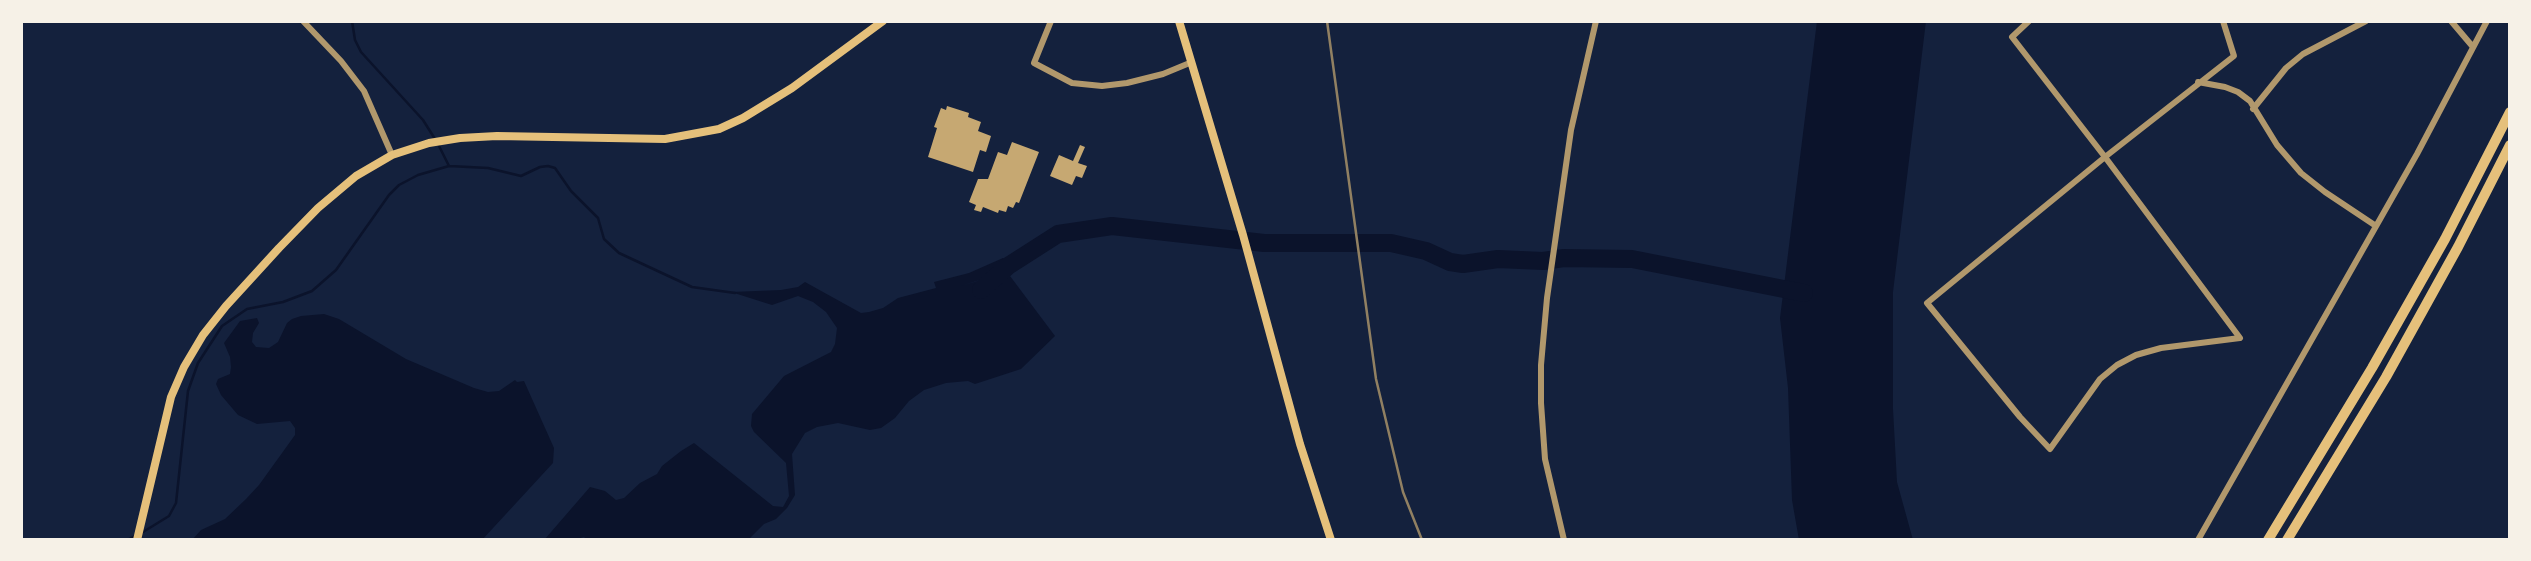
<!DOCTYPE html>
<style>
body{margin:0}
#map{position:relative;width:2531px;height:561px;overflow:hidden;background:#14213d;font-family:"Playfair Display",serif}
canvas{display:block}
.frame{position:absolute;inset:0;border:23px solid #f6f1e7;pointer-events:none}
</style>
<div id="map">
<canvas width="2531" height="561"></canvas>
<div class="frame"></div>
</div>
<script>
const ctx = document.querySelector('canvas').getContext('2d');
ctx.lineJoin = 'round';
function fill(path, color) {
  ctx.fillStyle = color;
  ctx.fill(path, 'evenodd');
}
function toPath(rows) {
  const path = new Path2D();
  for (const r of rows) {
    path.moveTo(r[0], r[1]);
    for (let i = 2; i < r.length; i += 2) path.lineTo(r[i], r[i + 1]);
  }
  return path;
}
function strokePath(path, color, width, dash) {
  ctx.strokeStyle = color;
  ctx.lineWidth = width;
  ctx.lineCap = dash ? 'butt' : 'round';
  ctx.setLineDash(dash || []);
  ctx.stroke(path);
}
fill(toPath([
 [1817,21,1926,21,1893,292,1893,409,1897,482,1913,540,1799,540,1792,500,1788,388,1780,318],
 [1003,258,1010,268,1007,271,961,286,1007,272,1055,336,1021,369,975,384,968,381,946,383,924,390,909,401,895,418,881,428,870,430,838,423,817,427,805,433,792,454,795,495,787,508,776,519,764,524,748,540,587,540,584,537,574,540,545,539,590,487,605,491,616,500,624,498,640,483,657,474,662,466,681,451,694,443,773,506,783,507,789,496,786,463,754,432,751,426,752,414,784,376,831,352,835,344,837,328,826,312,813,302,798,296,772,305,731,292,781,290,798,287,805,282,861,313,869,312,883,308,898,298,936,288,934,282,969,273],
 [324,314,339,319,406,359,474,388,488,392,499,391,515,380,517,382,524,381,554,448,553,463,482,540,192,540,201,530,225,519,246,499,259,485,295,435,295,428,290,421,257,424,238,415,221,395,216,384,218,379,230,374,231,367,230,357,224,343,240,321,257,318,259,323,253,333,252,342,256,347,269,348,278,342,287,323,292,319,301,316]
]), '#0b132b');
strokePath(toPath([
 [352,21,355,40,361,52,423,120,435,139],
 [438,144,449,166],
 [143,532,169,516,176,503,188,391,198,363,222,326,247,309,283,302,312,291,336,270,389,195,399,185,418,175,449,166,488,168,521,176,540,167,548,166,555,168,571,191,598,218,604,239,619,253,692,287,735,293],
 [127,540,137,535]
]), '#0b132b', 2.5);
strokePath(toPath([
 [981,290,1008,266,1058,234,1112,226,1264,243,1391,243,1426,251,1450,262,1463,264,1498,259,1543,261,1564,258,1632,259,1804,293]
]), '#0b132b', 18);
fill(toPath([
 [947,106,969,113,968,117,981,122,978,131,991,136,986,152,980,150,973,172,928,157,937,128,934,127,941,108,946,110],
 [1012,142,1039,152,1019,203,1016,202,1013,208,1008,206,1006,212,999,210,998,213,983,207,981,212,974,210,976,205,969,202,978,179,988,179,998,152,1007,155],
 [1080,145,1085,147,1078,163,1087,166,1082,178,1076,176,1072,185,1050,176,1059,155,1073,161]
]), '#c6a872');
strokePath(toPath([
 [303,21,341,61,364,91,392,155],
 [1051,21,1034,63,1072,83,1102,86,1127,83,1163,74,1192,62],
 [2029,21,2012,37,2105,157,2234,56,2223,21],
 [2451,21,2473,47],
 [2198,82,2225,87,2238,92,2250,101,2277,145,2301,173,2325,192,2376,226],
 [2253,109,2286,68,2303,54,2366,21],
 [2105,157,2240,338,2161,348,2136,355,2117,365,2100,379,2050,449,2020,417,1927,303,2105,157],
 [1564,540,1545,459,1541,403,1541,365,1547,298,1571,130,1596,21],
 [2198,540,2417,154,2487,21]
]), '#b1986c', 6);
strokePath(toPath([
 [1179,21,1243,235,1300,444,1331,540],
 [137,540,171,397,184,367,203,335,226,306,279,248,318,208,356,176,392,155,429,143,460,138,497,136,665,139,719,129,743,118,792,88,883,21]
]), '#e5c07b', 8);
strokePath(toPath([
 [2268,540,2372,368,2445,239,2510,112],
 [2287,540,2386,377,2458,247,2510,145]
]), '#e5c07b', 10);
strokePath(toPath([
 [1327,21,1376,379,1403,492,1422,540]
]), '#918062', 2.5);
</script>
